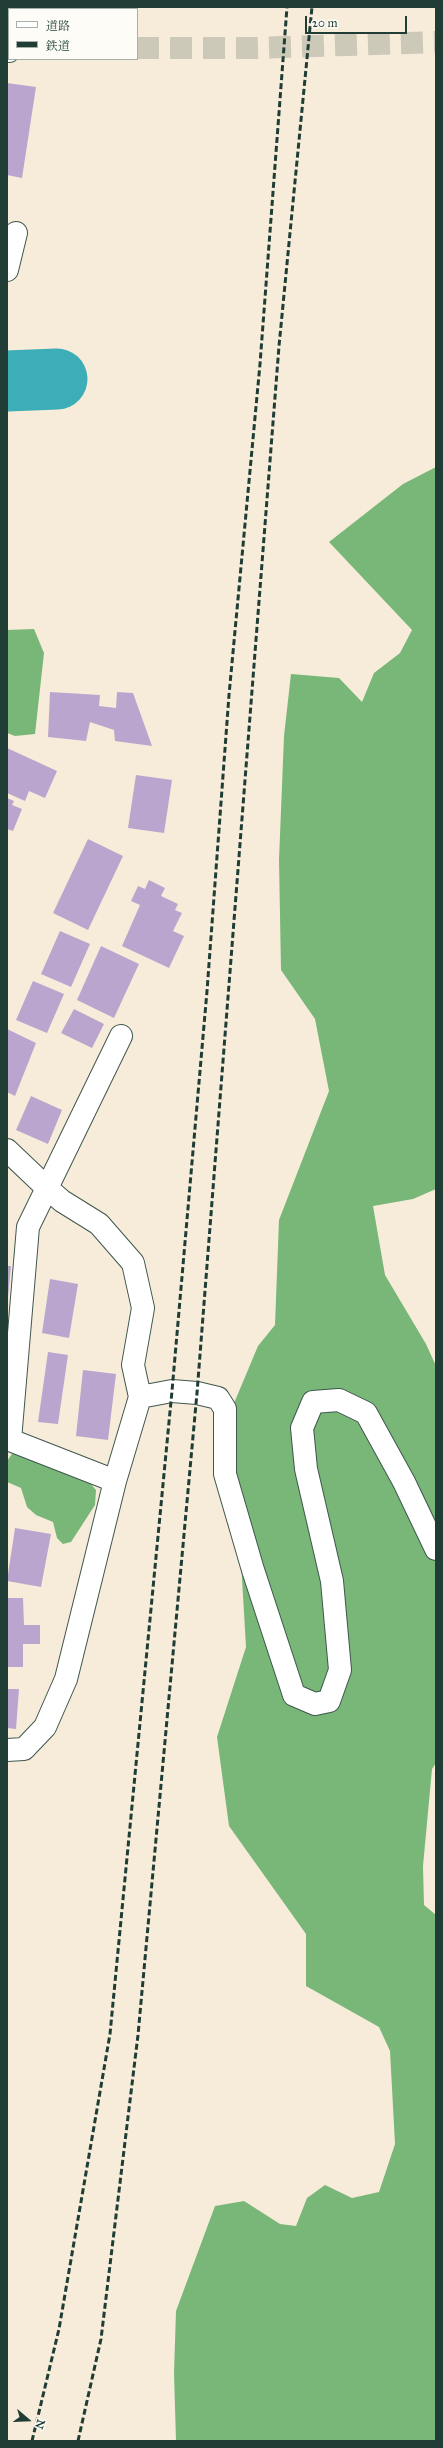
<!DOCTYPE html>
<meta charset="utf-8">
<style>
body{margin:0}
#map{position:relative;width:443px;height:2448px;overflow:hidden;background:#f7ecda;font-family:"IM FELL Great Primer","Noto Serif JP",serif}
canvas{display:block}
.frame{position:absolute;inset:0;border:8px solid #1f3d34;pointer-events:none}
.legend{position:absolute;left:8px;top:8px;width:130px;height:52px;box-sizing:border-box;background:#fdfcf7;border:1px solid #a4b0a9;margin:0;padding:5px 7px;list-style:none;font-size:12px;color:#1f3d34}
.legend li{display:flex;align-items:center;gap:8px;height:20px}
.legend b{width:20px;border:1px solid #a4b0a9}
.north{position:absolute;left:8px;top:2400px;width:40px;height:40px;-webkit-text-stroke:3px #fdfcf7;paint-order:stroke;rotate:109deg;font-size:11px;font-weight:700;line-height:16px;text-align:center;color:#1f3d34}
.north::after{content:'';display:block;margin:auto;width:14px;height:18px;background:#1f3d34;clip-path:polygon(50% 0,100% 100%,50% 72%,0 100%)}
.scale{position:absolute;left:305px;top:16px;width:102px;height:18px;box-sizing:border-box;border:2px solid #1f3d34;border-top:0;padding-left:5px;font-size:12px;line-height:14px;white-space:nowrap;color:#1f3d34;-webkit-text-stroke:3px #fdfcf7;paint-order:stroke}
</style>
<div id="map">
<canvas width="443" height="2448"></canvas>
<div class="frame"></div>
<ul class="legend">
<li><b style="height:5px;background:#fff"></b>道路</li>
<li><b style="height:5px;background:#1f3d34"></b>鉄道</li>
</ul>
<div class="north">N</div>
<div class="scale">20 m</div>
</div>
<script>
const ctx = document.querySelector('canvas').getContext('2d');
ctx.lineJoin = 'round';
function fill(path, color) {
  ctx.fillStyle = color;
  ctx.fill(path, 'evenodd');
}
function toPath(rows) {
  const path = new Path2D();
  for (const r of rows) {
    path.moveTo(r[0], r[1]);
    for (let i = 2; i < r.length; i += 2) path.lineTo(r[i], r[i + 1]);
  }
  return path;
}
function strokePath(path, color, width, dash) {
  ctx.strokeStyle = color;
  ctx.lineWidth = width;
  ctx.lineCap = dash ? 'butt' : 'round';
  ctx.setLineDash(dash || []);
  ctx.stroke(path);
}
fill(toPath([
 [436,467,436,1189,413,1199,373,1206,385,1275,426,1344,436,1366,436,1763,432,1769,423,1866,424,1905,436,1915,436,2441,176,2441,174,2373,176,2311,215,2206,244,2201,280,2224,296,2226,307,2198,325,2185,352,2198,379,2192,395,2144,390,2051,379,2027,306,1986,306,1934,229,1826,217,1737,246,1647,232,1408,258,1346,275,1325,279,1220,329,1091,315,1019,281,970,279,860,284,736,291,674,339,678,362,702,374,673,400,653,412,630,329,542,403,484],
 [34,629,44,653,35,734,15,736,7,733,7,630],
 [14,1451,85,1477,96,1490,95,1505,71,1542,63,1544,57,1538,53,1522,36,1515,27,1507,21,1488,7,1482,7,1461]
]), '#78b778');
strokePath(toPath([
 [7,381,57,379]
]), '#3daeb7', 61);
fill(toPath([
 [7,83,36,87,22,178,7,175],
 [50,692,100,695,99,706,116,708,117,692,133,693,152,746,115,741,114,730,90,722,86,741,48,737],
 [7,748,57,771,45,798,29,791,25,801,7,793],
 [136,775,172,780,164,833,128,828],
 [7,798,14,801,12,805,22,809,13,831,7,829],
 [88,839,123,856,88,930,53,913],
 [149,880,165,888,161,896,178,904,175,910,182,913,173,931,184,936,169,968,122,946,140,905,131,901,138,886,145,889],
 [60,931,90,944,71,987,41,974],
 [101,946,139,964,114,1018,77,1000],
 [33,981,64,994,47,1033,16,1020],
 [74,1009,104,1024,92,1048,61,1033],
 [7,1029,36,1043,15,1096,7,1092],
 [31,1096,62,1110,48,1144,16,1130],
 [7,1266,11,1266,8,1298,7,1298],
 [50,1279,78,1284,69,1338,42,1333],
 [48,1352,68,1355,58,1424,38,1422],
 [83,1370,116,1374,108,1440,76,1436],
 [15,1528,51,1534,41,1587,7,1581],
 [7,1598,23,1598,24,1625,40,1625,40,1644,23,1644,23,1667,7,1667],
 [7,1689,19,1689,16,1729,7,1728]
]), '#baa5cf');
strokePath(toPath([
 [137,48,256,48,436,42]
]), '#ccc9b9', 22, [22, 11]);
const minor = toPath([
 [7,51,9,51],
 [7,270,16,233],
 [7,1150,47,1188,28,1227,10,1440,115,1481],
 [140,1397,172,1391,197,1393,218,1398,225,1409,225,1474,253,1570,294,1695,315,1704,329,1701,340,1670,332,1581,306,1469,302,1428,313,1402,339,1400,366,1413,404,1482,436,1549],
 [7,1750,24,1749,45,1727,66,1679,115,1481,140,1397,133,1365,143,1308,133,1263,99,1224,62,1201,47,1188,121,1036]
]);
strokePath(minor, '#3f574d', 24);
strokePath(minor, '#fff', 22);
strokePath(toPath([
 [32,2441,59,2329,110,2034,172,1391,207,991,229,695,260,364,287,7],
 [78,2441,101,2339,138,2035,197,1393,279,346,312,7]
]), '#1f3d34', 3, [6, 3]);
</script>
